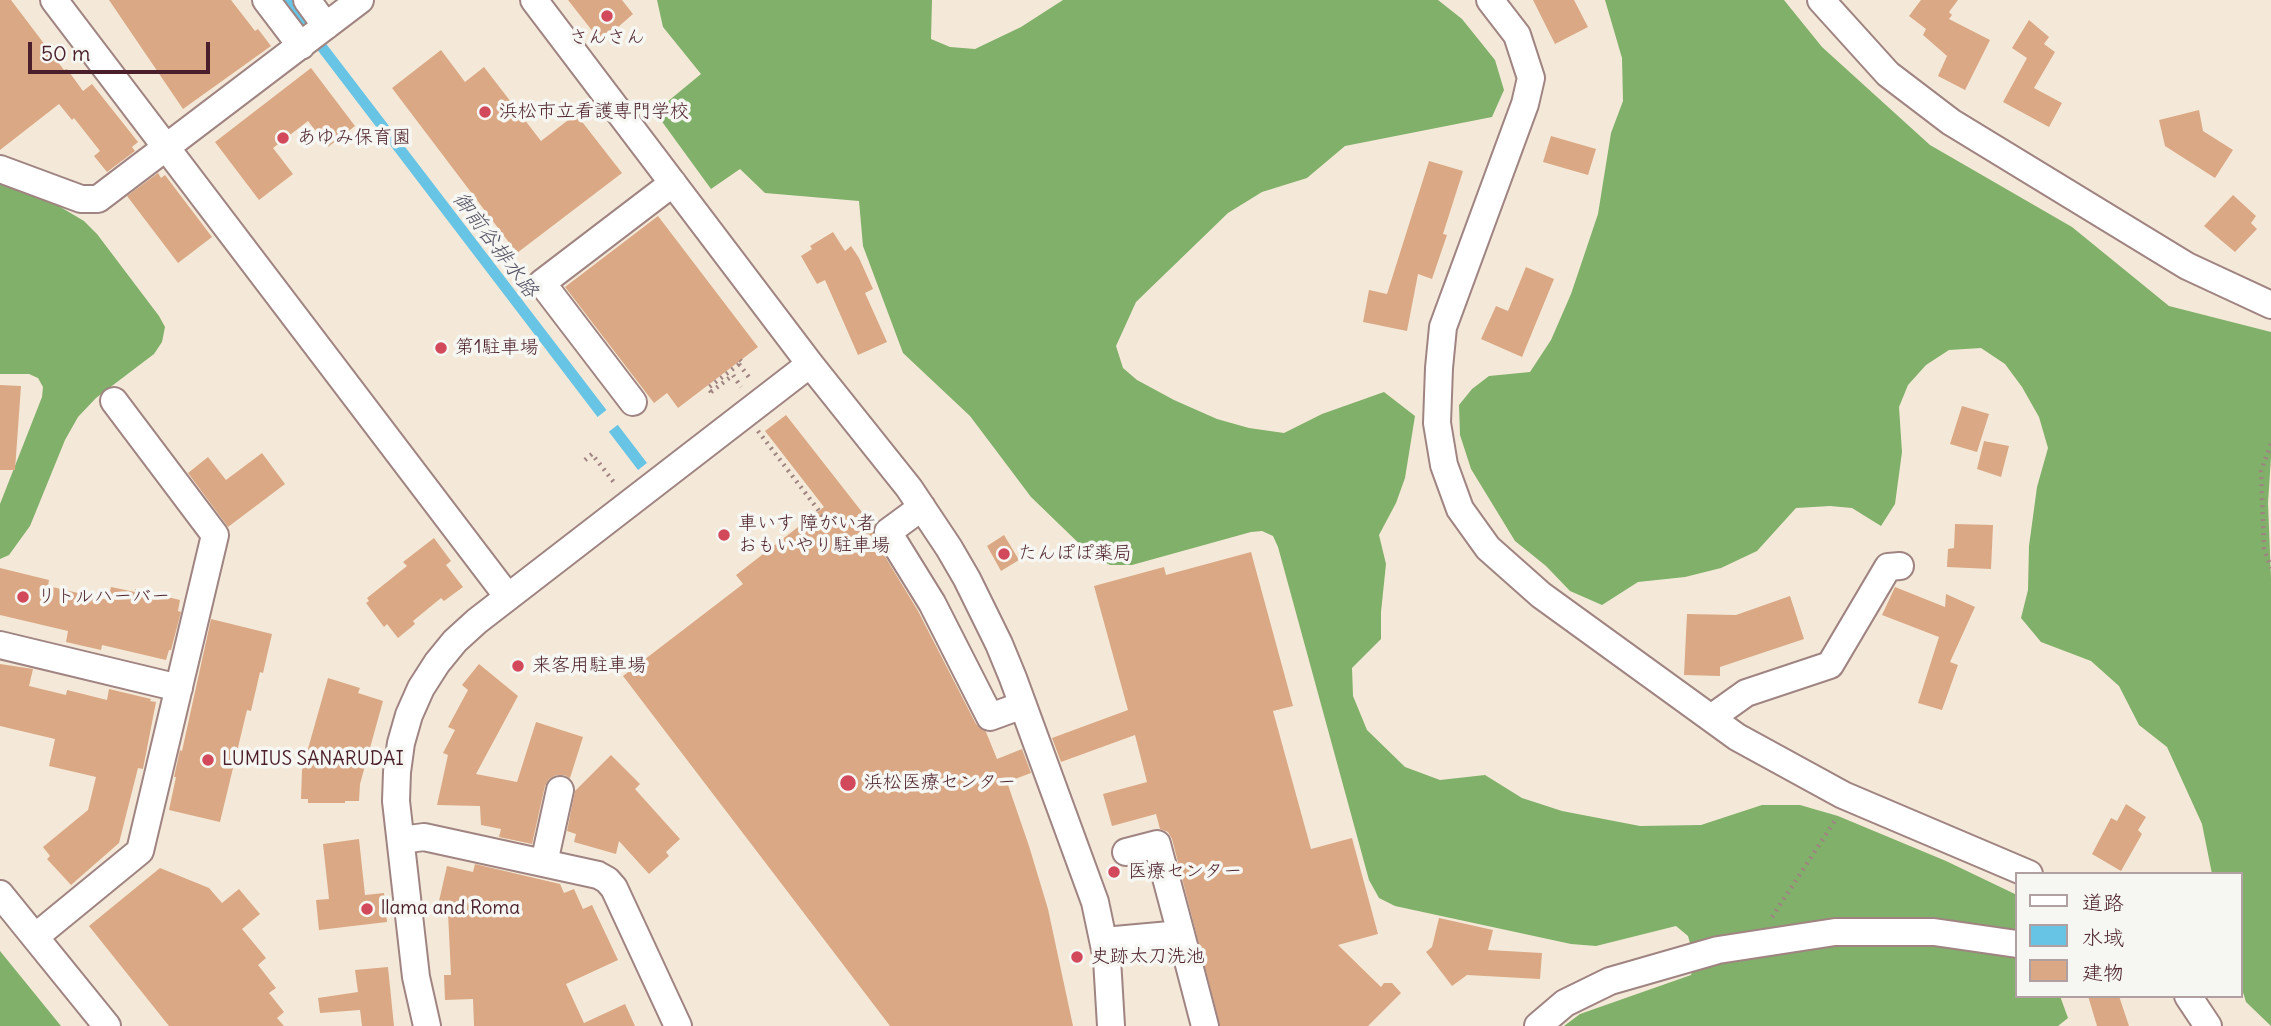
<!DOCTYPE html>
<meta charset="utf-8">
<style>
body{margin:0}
#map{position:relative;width:2271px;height:1026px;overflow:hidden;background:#f4e9d8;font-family:Delius,"Klee One",sans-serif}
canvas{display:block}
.legend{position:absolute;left:2015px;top:872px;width:228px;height:126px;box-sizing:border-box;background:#f6f6f2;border:2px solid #b1a0a2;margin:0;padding:9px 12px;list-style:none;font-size:21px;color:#4a1f2b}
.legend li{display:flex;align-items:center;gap:14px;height:35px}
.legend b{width:35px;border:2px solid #b1a0a2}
.scale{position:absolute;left:28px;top:42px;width:182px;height:32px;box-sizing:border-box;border:4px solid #4a1f2b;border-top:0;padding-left:9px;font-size:21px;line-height:24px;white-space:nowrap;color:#4a1f2b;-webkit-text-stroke:5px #f6f6f2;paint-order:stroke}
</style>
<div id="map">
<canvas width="2271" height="1026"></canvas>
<ul class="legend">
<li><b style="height:9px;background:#fff"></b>道路</li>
<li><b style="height:19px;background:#67c4e5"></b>水域</li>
<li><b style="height:19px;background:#daa884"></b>建物</li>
</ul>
<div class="scale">50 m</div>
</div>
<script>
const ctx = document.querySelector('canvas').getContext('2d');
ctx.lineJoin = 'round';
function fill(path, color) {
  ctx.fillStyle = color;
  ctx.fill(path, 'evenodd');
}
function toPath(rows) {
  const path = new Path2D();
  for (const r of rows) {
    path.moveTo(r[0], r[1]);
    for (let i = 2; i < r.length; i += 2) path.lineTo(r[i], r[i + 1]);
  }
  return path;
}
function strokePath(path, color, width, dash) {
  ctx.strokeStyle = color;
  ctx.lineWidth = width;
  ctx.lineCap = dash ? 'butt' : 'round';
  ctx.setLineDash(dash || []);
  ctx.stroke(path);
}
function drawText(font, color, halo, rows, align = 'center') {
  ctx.font = font + ' Delius,"Klee One",sans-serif';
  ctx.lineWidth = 7;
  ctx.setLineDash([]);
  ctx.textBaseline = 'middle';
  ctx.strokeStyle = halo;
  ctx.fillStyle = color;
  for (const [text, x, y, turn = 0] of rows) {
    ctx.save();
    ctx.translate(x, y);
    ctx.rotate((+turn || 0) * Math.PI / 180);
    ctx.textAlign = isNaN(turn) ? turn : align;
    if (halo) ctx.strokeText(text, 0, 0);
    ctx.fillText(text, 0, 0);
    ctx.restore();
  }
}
fill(toPath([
 [657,0,932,0,931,39,950,47,975,49,1021,27,1063,0,1438,0,1462,19,1495,60,1504,90,1492,117,1345,146,1307,178,1262,192,1228,213,1136,302,1116,346,1123,368,1137,380,1174,400,1217,419,1249,428,1284,433,1322,414,1384,392,1415,416,1405,478,1396,503,1379,535,1386,564,1381,612,1381,639,1352,668,1353,696,1367,730,1405,767,1440,780,1485,775,1522,798,1562,811,1640,826,1701,825,1762,805,1800,805,1838,816,1946,861,2017,895,2017,996,2060,996,2068,1018,2058,1026,1564,1026,1580,1014,1691,975,1695,962,1688,936,1676,926,1596,946,1571,944,1395,906,1379,898,1369,880,1278,547,1273,536,1262,531,1251,532,1132,565,1110,565,1091,555,1031,497,970,416,903,353,863,246,859,201,765,193,740,169,711,189,655,112,701,74,663,27],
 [1605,0,1784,0,1822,47,1930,145,2072,227,2169,306,2271,332,2271,457,2268,503,2271,578,2271,1026,2246,1002,2241,986,2241,874,2212,874,2202,824,2167,747,2139,725,2119,686,2091,661,2041,642,2021,618,2028,590,2029,546,2037,487,2048,448,2039,417,2022,387,2005,364,1981,348,1949,350,1926,365,1908,385,1899,407,1902,452,1895,504,1881,526,1852,508,1830,506,1796,508,1757,551,1721,568,1685,577,1638,582,1602,605,1570,591,1546,566,1515,541,1471,469,1460,435,1459,405,1472,389,1489,376,1530,372,1551,340,1571,294,1598,214,1611,133,1623,101,1622,58],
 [0,183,52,202,84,221,97,234,159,316,165,327,162,342,154,354,96,398,78,417,65,440,30,526,9,555,0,559,0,504,42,397,43,387,38,378,29,374,0,374],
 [0,951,61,1026,0,1026]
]), '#80b069');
fill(toPath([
 [280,0,293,0,309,21,301,27],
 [324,41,647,463,638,470,316,48]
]), '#67c4e5');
fill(toPath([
 [609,408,620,423,606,434,595,419]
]), '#f4e9d8');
fill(toPath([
 [0,0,11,0,64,70,67,69,83,91,92,84,138,142,132,147,135,151,107,172,94,156,100,151,74,118,72,120,59,104,0,150],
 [109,0,231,0,255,31,258,29,271,46,183,109],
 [568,0,622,0,633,14,601,42],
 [1533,0,1574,0,1588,27,1555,44],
 [1921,0,1958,0,1949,12,1952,15,1949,19,1990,40,1965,90,1938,76,1947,56,1923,35,1926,29,1909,16],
 [2029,20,2049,37,2044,44,2055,52,2034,88,2062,103,2049,127,2003,102,2027,58,2012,48],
 [441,50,465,82,484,67,541,141,576,114,622,173,517,253,392,88],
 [311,68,355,126,328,147,308,121,273,148,293,174,259,200,215,142],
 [2199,110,2203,131,2233,150,2215,178,2165,146,2159,120],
 [1551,136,1596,149,1588,175,1543,162],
 [1429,161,1463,171,1443,234,1447,235,1432,279,1418,274,1407,331,1363,322,1369,290,1387,294],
 [158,173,161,178,165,175,212,237,178,263,127,196],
 [2233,195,2256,216,2251,223,2257,229,2235,252,2204,226],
 [658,216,758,347,678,408,667,393,654,403,565,287],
 [833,232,845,251,851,246,859,258,873,289,865,293,887,342,858,355,825,280,817,284,801,256,812,249,810,246],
 [1526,267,1554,279,1522,357,1481,339,1496,306,1508,311],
 [0,385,21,386,15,470,0,470],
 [1962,406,1989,414,1977,452,1950,444],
 [786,415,873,526,875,540,918,611,976,724,986,732,997,759,1022,749,1031,773,1007,782,1029,846,1048,909,1073,1026,890,1026,623,676,743,584,736,575,824,507,765,431],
 [1984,441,2009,446,2001,477,1977,469],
 [262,453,285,484,228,527,188,473,208,457,226,480],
 [1955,524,1993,525,1991,569,1947,567,1948,549,1954,548],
 [1004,535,1019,560,1001,571,987,546],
 [434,538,451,561,446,565,463,587,444,601,441,598,413,621,415,624,398,638,387,624,384,627,366,603,369,601,367,598,407,566,403,562],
 [1251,552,1293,706,1273,711,1311,849,1352,838,1378,934,1338,945,1381,987,1384,983,1392,983,1401,993,1368,1026,1220,1026,1172,839,1168,832,1160,829,1156,814,1112,826,1103,794,1147,782,1135,735,1061,762,1052,738,1128,710,1094,586,1164,567,1166,575],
 [0,568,49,580,48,586,108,600,111,587,135,592,135,589,180,600,178,611,181,612,171,650,169,650,166,660,102,645,101,650,66,642,68,631,0,615],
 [1895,587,1945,607,1946,594,1975,607,1950,662,1958,665,1942,710,1918,703,1939,637,1882,615],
 [1790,596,1804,639,1720,667,1720,676,1684,675,1687,614,1736,615],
 [211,619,272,634,263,673,260,672,251,711,247,710,220,822,169,810,176,777,174,777,180,750,182,751],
 [0,664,33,669,29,686,66,695,67,690,107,700,109,689,151,699,150,701,156,702,143,769,138,768,119,843,71,885,47,859,50,856,43,847,88,810,96,777,49,766,55,739,0,726],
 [479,664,518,696,476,774,517,782,536,722,583,737,570,778,564,775,556,775,549,779,545,786,532,844,499,837,501,829,481,825,480,806,437,805,448,755,443,753,455,730,448,727,468,690,462,685],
 [328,678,360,688,358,693,383,701,360,784,359,801,345,801,345,803,308,803,308,799,301,799,302,770],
 [611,755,640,784,635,789,680,839,666,852,669,856,649,874,619,841,616,854,574,842,576,834,567,831,575,791],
 [2126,804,2146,817,2138,830,2142,834,2121,871,2092,854,2111,818,2117,821],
 [359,839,365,895,384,893,387,922,319,930,316,900,329,899,323,844],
 [475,864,560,884,564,893,574,889,583,909,592,905,618,960,566,984,584,1023,625,1004,635,1026,474,1026,473,999,445,1000,444,975,451,975,448,913,443,911,445,903,439,901,447,866,473,872],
 [160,868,209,888,222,903,239,889,260,914,242,929,266,958,258,965,276,988,269,993,284,1012,277,1018,284,1026,169,1026,89,926],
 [1439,918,1493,930,1488,950,1542,953,1540,979,1467,975,1452,986,1426,952,1432,947],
 [388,967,394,1026,362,1026,360,1010,320,1013,318,998,358,992,355,970],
 [2088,996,2119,996,2129,1026,2097,1026]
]), '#daa884');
const minor = toPath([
 [54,0,508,597],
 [266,0,301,46],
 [307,0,326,26],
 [534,0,810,364,909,488,949,548,967,579,999,644,1013,678,1095,902,1107,959,1111,1026],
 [1490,0,1517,35,1531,78,1525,104,1443,327,1439,368,1437,423,1444,465,1460,509,1488,548,1541,595,1737,737,1843,795,2029,874],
 [1821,0,1888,74,1951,122,2187,266,2271,305],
 [0,169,81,199,98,199,360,0],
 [633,402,542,283,673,183],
 [922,507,888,532,932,603,990,717,1023,705],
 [0,645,179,688],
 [1711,718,1746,693,1830,665,1888,567,1900,566],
 [401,840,424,837,598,875,607,880,614,888,678,1026],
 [1126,852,1157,844,1181,934],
 [544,863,560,790],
 [0,894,107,1026],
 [35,937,140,851,215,535,114,401],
 [1104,941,1181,934,1205,1026],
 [2188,996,2208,1026],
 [427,1026,416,977,396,801,397,772,401,743,409,715,421,688,437,663,455,641,477,621,810,364],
 [1538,1026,1565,1003,1610,981,1718,950,1835,932,1934,932,2017,944]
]);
strokePath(minor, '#9f8482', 30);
strokePath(toPath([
 [739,364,751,380],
 [711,392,708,388,742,362,740,360],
 [711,392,733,375,741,387],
 [758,431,826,520],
 [2271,444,2261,471,2264,549,2271,568],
 [585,460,592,454,616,485],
 [1772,917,1836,819]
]), '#9f8482', 4.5, [2, 5]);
strokePath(minor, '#fff', 26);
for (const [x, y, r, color] of [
 [607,16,7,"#d1495b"],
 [485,112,7,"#d1495b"],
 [283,138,7,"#d1495b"],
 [441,348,7,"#d1495b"],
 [724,535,7,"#d1495b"],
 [1004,554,7,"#d1495b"],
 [23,597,7,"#d1495b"],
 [518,666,7,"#d1495b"],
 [208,760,7,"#d1495b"],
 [848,783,9,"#d1495b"],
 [1114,872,7,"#d1495b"],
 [367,909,7,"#d1495b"],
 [1077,957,7,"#d1495b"]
]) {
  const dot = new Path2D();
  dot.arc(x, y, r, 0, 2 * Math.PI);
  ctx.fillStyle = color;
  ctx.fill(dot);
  strokePath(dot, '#f6f6f2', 2.5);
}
drawText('19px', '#4a1f2b', '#f6f6f2', [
 ["さんさん",607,38,"center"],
 ["浜松市立看護専門学校",499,112],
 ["あゆみ保育園",297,138],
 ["第1駐車場",455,348],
 ["車いす 障がい者",738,524],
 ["おもいやり駐車場",738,546],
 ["たんぽぽ薬局",1018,554],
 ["リトルハーバー",37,597],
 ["来客用駐車場",532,666],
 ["LUMIUS SANARUDAI",222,760],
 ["浜松医療センター",864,783],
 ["医療センター",1128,872],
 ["llama and Roma",381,909],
 ["史跡太刀洗池",1091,957]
], 'left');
drawText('italic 21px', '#535163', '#f6f6f2', [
 ["御前谷排水路",495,245,53]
]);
</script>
